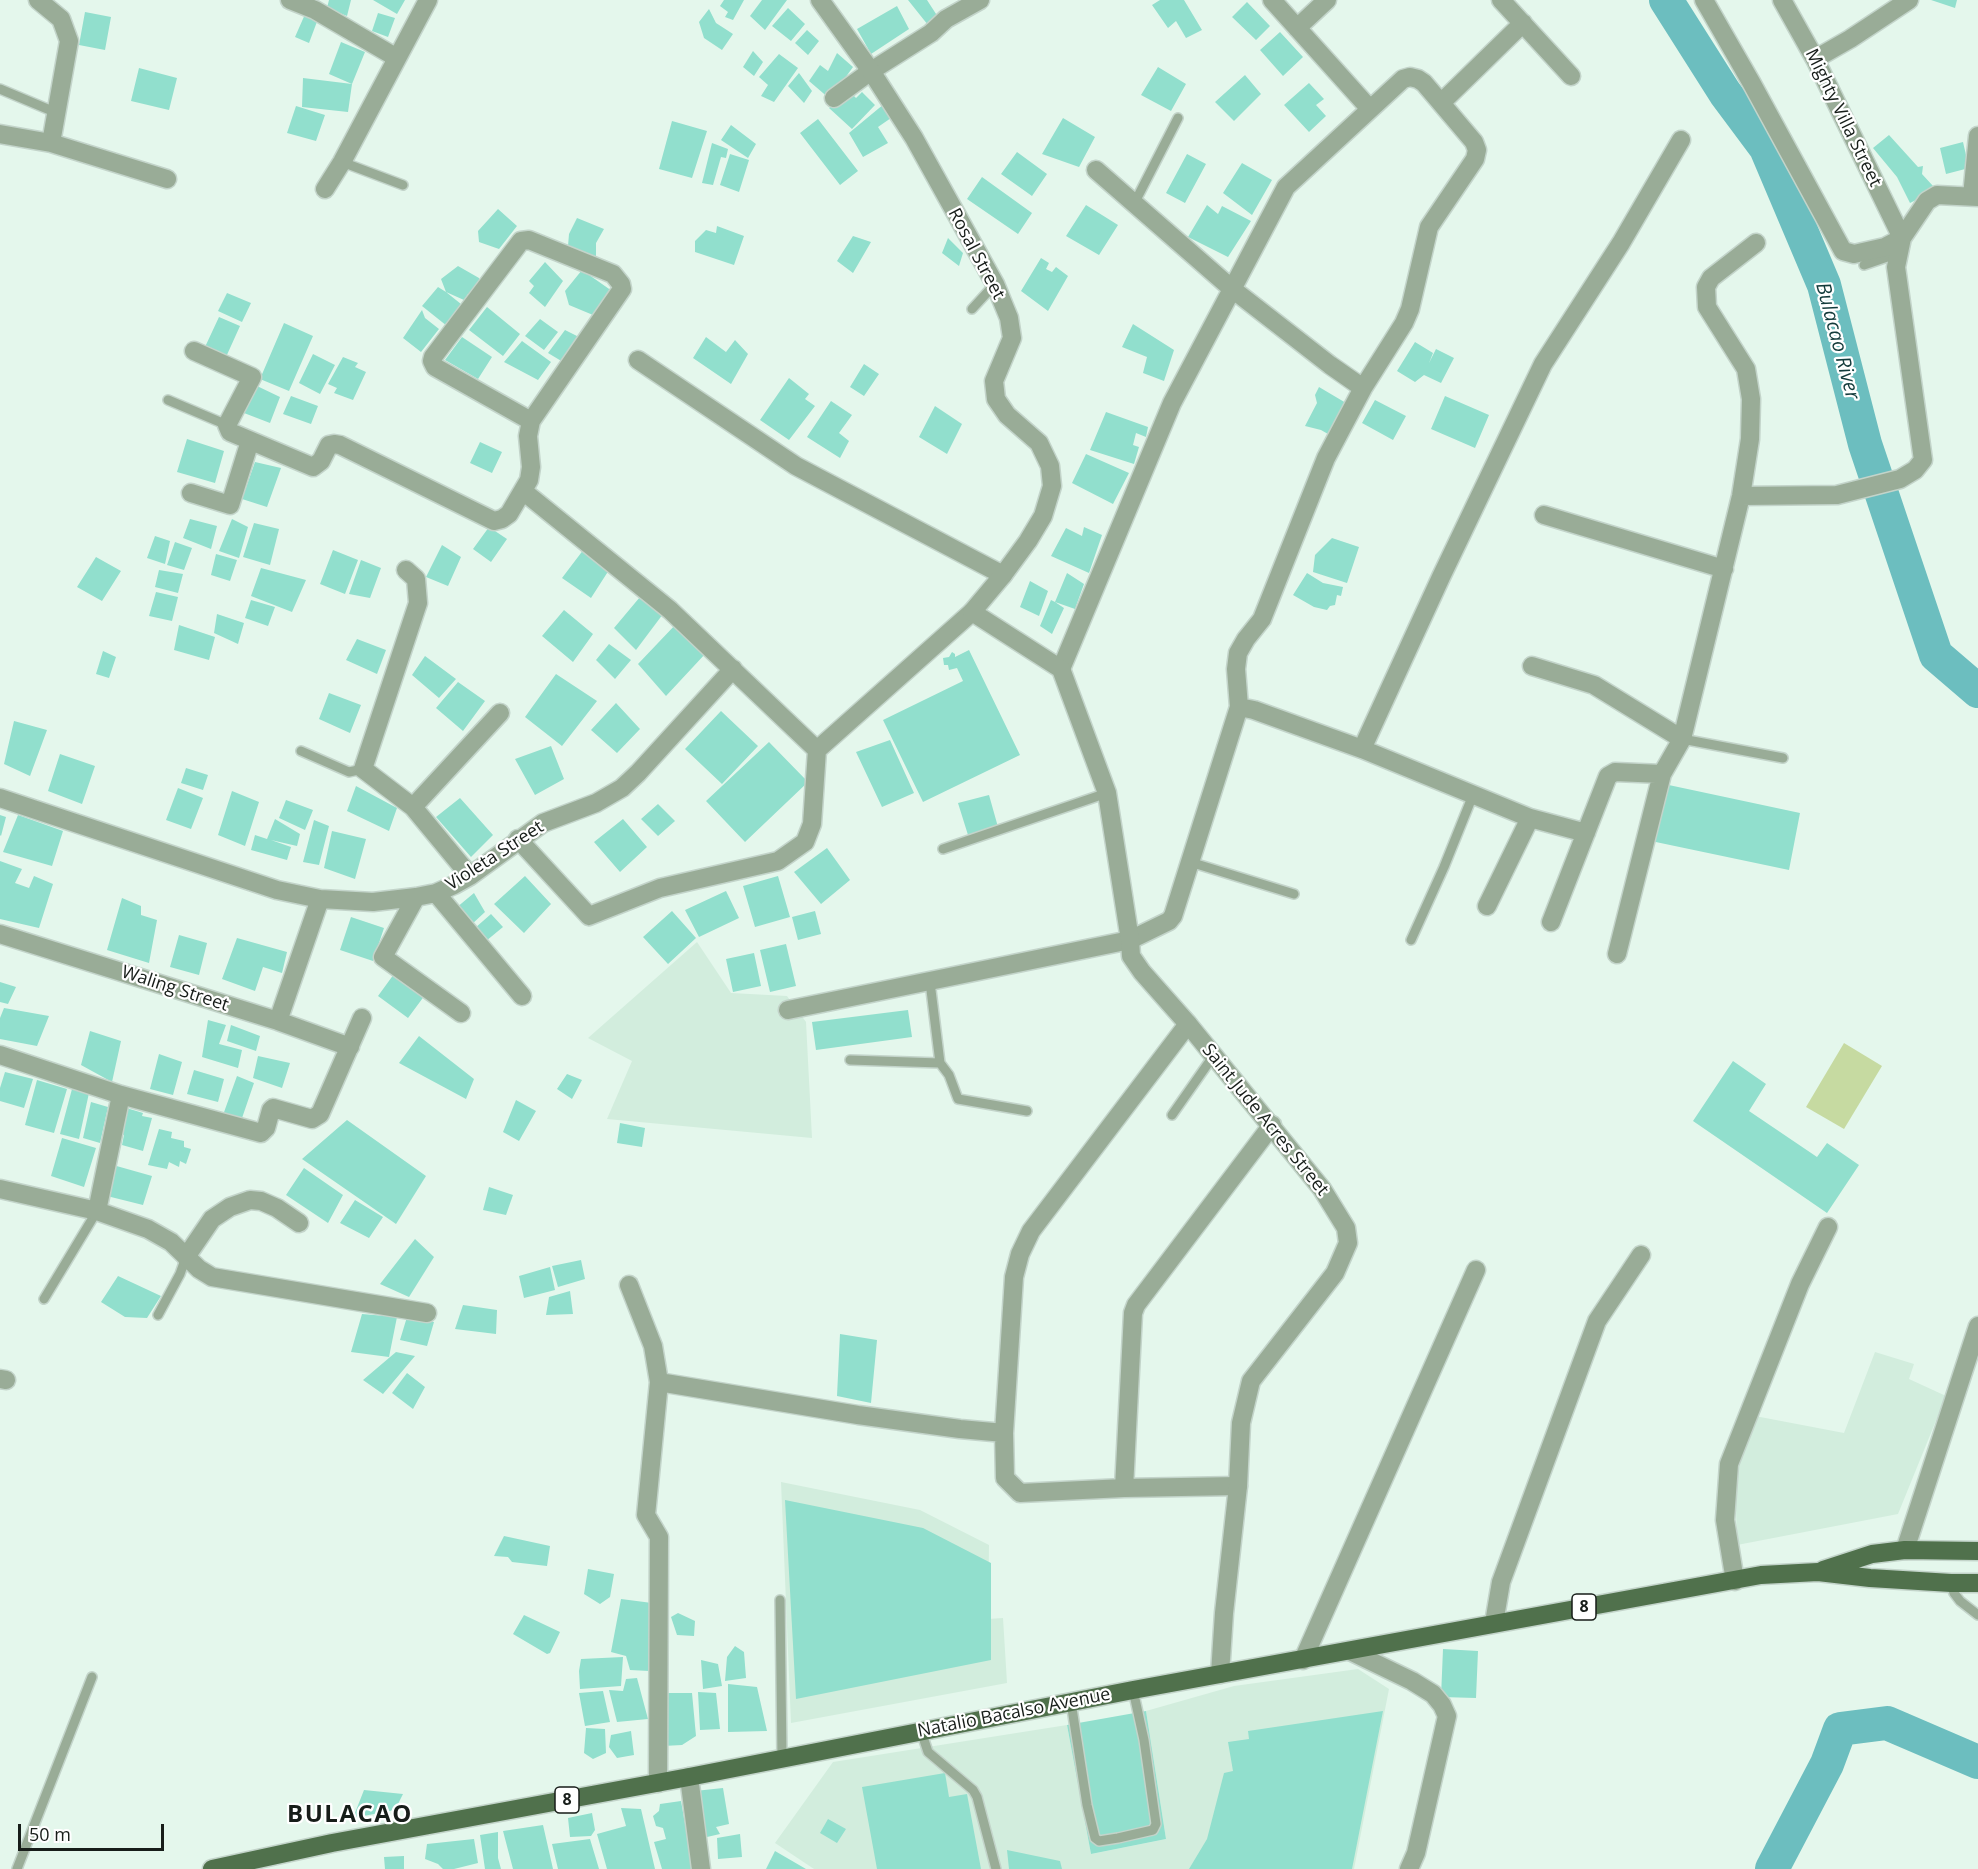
<!DOCTYPE html>
<style>
body{margin:0}
#map{position:relative;width:1978px;height:1869px;overflow:hidden;background:#e4f7ec;font-family:"Open Sans",sans-serif}
canvas{display:block}
.scale{position:absolute;left:18px;top:1824px;width:146px;height:27px;box-sizing:border-box;border:3px solid #171d19;border-top:0;padding-left:8px;font-size:18px;line-height:21px;white-space:nowrap;color:#171d19;-webkit-text-stroke:4px #fff;paint-order:stroke}
</style>
<div id="map">
<canvas width="1978" height="1869"></canvas>
<div class="scale">50 m</div>
</div>
<script>
const ctx = document.querySelector('canvas').getContext('2d');
ctx.lineJoin = 'round';
function fill(path, color) {
  ctx.fillStyle = color;
  ctx.fill(path, 'evenodd');
}
function toPath(rows) {
  const path = new Path2D();
  for (const r of rows) {
    path.moveTo(r[0], r[1]);
    for (let i = 2; i < r.length; i += 2) path.lineTo(r[i], r[i + 1]);
  }
  return path;
}
function strokePath(path, color, width, dash) {
  ctx.strokeStyle = color;
  ctx.lineWidth = width;
  ctx.lineCap = dash ? 'butt' : 'round';
  ctx.setLineDash(dash || []);
  ctx.stroke(path);
}
function drawText(font, color, halo, rows, align = 'center') {
  ctx.font = font + ' "Open Sans",sans-serif';
  ctx.lineWidth = 4.5;
  ctx.setLineDash([]);
  ctx.textBaseline = 'middle';
  ctx.strokeStyle = halo;
  ctx.fillStyle = color;
  for (const [text, x, y, turn = 0] of rows) {
    ctx.save();
    ctx.translate(x, y);
    ctx.rotate((+turn || 0) * Math.PI / 180);
    ctx.textAlign = isNaN(turn) ? turn : align;
    if (halo) ctx.strokeText(text, 0, 0);
    ctx.fillText(text, 0, 0);
    ctx.restore();
  }
}
fill(toPath([
 [697,942,731,993,787,996,806,1022,812,1138,607,1119,632,1061,588,1038],
 [1875,1352,1914,1364,1909,1379,1946,1396,1898,1514,1737,1545,1735,1473,1755,1416,1844,1433],
 [781,1482,920,1510,989,1545,988,1619,1003,1618,1007,1683,791,1723],
 [1358,1669,1389,1689,1354,1869,814,1869,775,1843,833,1762,1067,1725,1091,1854,1166,1839,1146,1711,1234,1686]
]), '#d2eddd');
fill(toPath([
 [1844,1043,1882,1066,1844,1129,1806,1107]
]), '#c6daa1');
strokePath(toPath([
 [1666,0,1725,93,1766,148,1824,285,1865,444,1936,655,1978,691],
 [1772,1869,1827,1764,1840,1729,1887,1723,1978,1762]
]), '#6cbebf', 34);
fill(toPath([
 [329,0,351,0,347,16,327,8],
 [373,0,405,0,397,14],
 [724,0,744,0,733,20,725,17,728,12,720,6],
 [762,0,787,0,765,30,750,16],
 [908,0,927,0,938,17,928,25],
 [1160,0,1184,0,1202,30,1186,38,1176,21,1168,28,1152,5],
 [1931,0,1957,0,1955,8],
 [1247,2,1270,26,1256,40,1232,17],
 [897,6,909,29,871,54,857,29],
 [788,8,805,24,791,41,772,26],
 [709,9,716,23,733,34,722,50,704,38,699,22],
 [85,12,111,17,105,50,79,45],
 [306,12,318,19,309,43,295,37],
 [378,13,395,18,388,37,372,31],
 [807,30,819,41,808,55,795,43],
 [1280,32,1303,57,1283,76,1260,50],
 [341,42,365,52,352,84,348,112,302,107,303,78,352,84,329,74],
 [753,51,763,62,754,76,743,67],
 [837,53,853,67,830,99,809,81,820,65,828,71],
 [779,54,798,68,774,102,761,96,768,85,759,77],
 [1158,67,1186,84,1171,111,1141,95],
 [139,68,177,78,169,110,131,101],
 [799,73,812,91,804,103,788,86],
 [1245,75,1261,94,1234,121,1215,102],
 [1309,83,1324,99,1316,105,1326,116,1309,132,1284,105],
 [848,90,856,98,862,92,875,105,852,129,829,108],
 [884,104,891,118,878,127,888,143,863,157,849,133],
 [296,106,325,115,316,141,287,133],
 [1063,118,1095,137,1079,167,1042,154],
 [818,119,858,171,840,185,800,133],
 [672,121,707,131,692,178,659,169],
 [731,125,756,144,748,158,721,140],
 [1889,135,1918,167,1923,166,1922,174,1933,186,1920,198,1910,203,1897,177,1873,148],
 [1963,142,1969,168,1946,174,1940,148],
 [712,143,728,149,726,158,721,157,713,185,702,183],
 [1017,152,1047,174,1032,196,1001,174],
 [730,154,749,160,739,192,720,185],
 [1187,154,1206,164,1185,203,1166,193],
 [1242,163,1272,180,1252,215,1223,193],
 [982,177,1032,213,1018,234,967,199],
 [1086,205,1118,225,1099,255,1066,236],
 [1207,205,1218,214,1222,206,1251,221,1228,257,1188,237],
 [498,209,517,226,499,249,479,242,478,231],
 [577,218,604,229,596,243,596,257,568,246,569,234],
 [717,226,744,236,734,265,695,252,695,241,706,230,716,233],
 [853,236,871,242,853,273,837,261],
 [948,238,963,253,959,266,942,253],
 [1041,258,1049,263,1046,269,1052,272,1056,267,1068,276,1048,311,1021,291],
 [545,262,563,281,545,307,529,293,534,286,529,281],
 [458,266,479,278,480,284,473,294,468,294,464,300,446,292,461,304,447,326,422,306,438,287,446,292,441,279],
 [582,270,612,291,593,315,569,305,565,291],
 [227,293,251,303,242,322,218,311],
 [487,307,520,334,503,356,469,330],
 [422,310,425,318,439,329,421,352,403,338],
 [219,317,240,326,226,357,205,347],
 [540,319,558,332,544,350,525,336],
 [284,323,313,336,289,391,260,379],
 [1133,324,1174,350,1164,381,1143,373,1147,357,1122,347],
 [565,330,579,337,563,362,548,353],
 [462,337,492,357,478,379,445,360],
 [706,337,726,352,735,340,748,354,731,384,693,358],
 [522,341,551,362,538,380,504,362],
 [1415,342,1433,353,1429,363,1436,349,1454,358,1441,383,1424,375,1415,382,1397,371],
 [313,354,335,365,320,394,299,383],
 [343,357,358,363,355,367,366,372,353,400,334,393,337,388,328,384],
 [864,364,879,374,864,396,850,387],
 [789,378,809,394,805,399,815,406,789,440,760,420],
 [257,386,280,397,270,423,244,413],
 [1319,387,1346,403,1328,434,1321,430,1305,426,1317,403,1315,395],
 [291,396,318,406,311,424,283,414],
 [1445,396,1489,415,1475,448,1431,429],
 [1375,400,1406,416,1393,440,1362,423],
 [831,401,852,415,839,433,849,441,840,458,807,437],
 [935,406,962,424,947,454,919,437],
 [1106,412,1148,427,1146,437,1136,433,1133,445,1139,447,1134,464,1090,450],
 [187,439,224,451,215,483,177,472],
 [480,442,502,452,492,473,470,463],
 [1086,454,1129,473,1113,504,1072,483],
 [255,462,281,468,267,507,242,499],
 [190,519,217,526,211,549,183,538],
 [232,519,248,527,239,558,219,551],
 [254,523,279,529,270,565,243,557],
 [489,527,507,539,491,562,473,549],
 [1084,527,1102,535,1089,573,1051,556,1066,528,1082,536],
 [155,536,170,541,165,564,147,558],
 [1332,538,1359,547,1347,583,1313,572,1315,555],
 [175,542,192,548,184,570,167,565],
 [442,545,461,557,448,586,426,577],
 [584,549,609,570,591,598,562,578],
 [333,550,358,560,345,594,320,584],
 [216,554,237,560,230,581,211,575],
 [96,557,121,571,102,601,77,587],
 [361,560,381,568,370,598,349,594],
 [261,568,306,580,292,612,251,596],
 [159,570,183,574,178,593,155,587],
 [1067,573,1084,584,1075,609,1055,602,1064,608,1052,634,1040,626,1051,600,1055,602],
 [1307,573,1323,583,1343,587,1341,596,1337,595,1335,605,1330,606,1327,610,1314,607,1293,595],
 [1030,581,1048,591,1039,616,1020,607],
 [156,592,178,597,172,621,149,616],
 [640,597,663,614,636,650,614,628],
 [251,600,275,607,268,626,245,618],
 [564,610,593,634,573,662,542,636],
 [217,614,244,623,238,644,214,633],
 [677,623,706,653,666,696,638,664],
 [179,625,215,637,209,660,174,650],
 [357,639,386,650,377,674,346,660],
 [609,644,631,660,615,679,596,660],
 [969,650,1020,755,923,802,883,720,963,681,957,668,949,670,948,665,944,665,943,658,949,657,952,652,955,654,955,657],
 [103,651,116,657,109,678,96,674],
 [425,656,456,679,439,698,412,675],
 [556,674,597,701,562,746,525,717],
 [458,682,485,701,463,731,436,708],
 [329,693,361,705,350,733,319,719],
 [616,703,640,729,617,753,591,730],
 [721,711,758,746,722,784,685,749],
 [14,721,47,730,30,776,4,764],
 [890,740,914,793,882,807,856,752],
 [769,742,808,782,745,842,706,801],
 [551,746,564,779,535,795,515,759],
 [60,754,95,766,82,804,48,791],
 [186,768,208,775,203,790,181,783],
 [1664,784,1800,813,1789,870,1651,841],
 [356,786,397,808,389,831,347,811],
 [178,788,203,798,191,829,166,820],
 [232,791,259,802,245,846,218,835],
 [989,795,998,827,968,835,958,803],
 [460,798,493,835,471,857,436,817],
 [286,800,313,810,305,830,279,818],
 [658,804,675,821,658,836,641,819],
 [0,815,6,817,1,836,0,835],
 [18,815,63,831,52,866,3,852],
 [275,819,300,834,297,846,271,840,291,847,287,860,251,850,255,835,267,839],
 [623,819,647,847,620,872,594,842],
 [314,820,329,826,319,865,303,862],
 [332,831,366,839,355,879,324,868],
 [827,848,850,880,821,904,794,872],
 [0,861,22,869,15,883,29,888,34,876,53,884,39,928,0,919],
 [525,876,551,904,524,933,494,904],
 [778,876,790,917,755,927,743,886],
 [726,891,739,918,699,937,685,910],
 [474,893,485,912,471,925,456,908],
 [122,898,141,906,141,915,157,920,149,963,107,950],
 [672,911,696,938,668,964,643,937],
 [815,911,821,934,798,940,792,917],
 [491,914,503,927,486,941,475,928],
 [351,917,384,928,373,961,340,950],
 [179,935,207,943,199,975,170,967],
 [237,938,287,952,282,973,263,967,255,991,222,979],
 [786,944,796,986,770,992,760,950],
 [754,953,761,986,733,992,726,959],
 [394,974,425,995,408,1018,378,996],
 [0,982,16,987,8,1004,0,1002],
 [4,1008,49,1016,37,1046,0,1039,0,1018],
 [908,1010,912,1037,816,1050,812,1022],
 [208,1020,226,1025,219,1044,242,1050,238,1068,202,1057],
 [231,1025,260,1036,256,1051,227,1041],
 [90,1031,121,1041,112,1082,81,1065],
 [419,1036,474,1079,466,1099,399,1063],
 [159,1054,182,1062,173,1095,150,1089],
 [258,1056,290,1063,282,1088,253,1078],
 [1733,1061,1766,1084,1749,1111,1817,1157,1827,1143,1859,1165,1827,1213,1693,1121],
 [194,1070,224,1079,218,1102,187,1094],
 [5,1072,33,1079,24,1108,0,1101,0,1088],
 [567,1074,582,1080,572,1099,557,1089],
 [237,1076,254,1083,241,1121,223,1115],
 [37,1080,67,1089,54,1133,25,1125],
 [72,1089,89,1093,79,1139,60,1134],
 [516,1100,536,1111,519,1141,503,1132],
 [91,1102,108,1107,100,1143,83,1138],
 [123,1107,143,1113,142,1116,152,1118,143,1151,122,1145,124,1135,115,1132],
 [347,1120,426,1176,396,1224,302,1159],
 [620,1123,645,1128,642,1147,617,1143],
 [159,1129,172,1132,171,1138,184,1141,184,1147,191,1149,186,1164,180,1161,179,1167,169,1162,167,1169,148,1165],
 [62,1138,96,1148,84,1187,51,1176],
 [113,1165,152,1176,143,1205,107,1196],
 [304,1168,343,1195,328,1223,286,1195],
 [489,1187,513,1195,506,1215,483,1210],
 [355,1200,383,1217,369,1238,340,1223],
 [415,1239,434,1257,409,1297,380,1284],
 [581,1260,585,1279,558,1287,552,1266],
 [550,1267,555,1290,524,1298,519,1276],
 [118,1276,161,1296,147,1318,125,1317,101,1302],
 [570,1291,573,1314,546,1315,549,1297],
 [463,1305,497,1310,496,1334,455,1329],
 [362,1314,397,1317,389,1357,351,1352],
 [407,1317,434,1322,427,1346,400,1340],
 [840,1334,877,1340,871,1403,837,1396],
 [396,1352,415,1356,383,1394,363,1380],
 [407,1373,425,1387,413,1409,392,1393],
 [785,1500,923,1528,991,1563,991,1660,796,1699],
 [504,1536,550,1546,547,1566,512,1562,508,1557,494,1556],
 [588,1569,614,1574,610,1597,600,1604,584,1594],
 [621,1599,652,1603,649,1671,630,1670,626,1656,611,1652],
 [678,1613,695,1621,694,1636,677,1635,671,1617],
 [524,1615,560,1632,550,1653,547,1654,513,1634],
 [735,1646,744,1652,746,1678,725,1681,727,1657],
 [1443,1649,1478,1651,1476,1698,1441,1697],
 [623,1657,621,1686,580,1689,579,1671,581,1659],
 [701,1660,718,1664,722,1686,703,1689],
 [637,1678,648,1719,617,1722,609,1690,623,1691,626,1679],
 [728,1684,757,1687,767,1731,728,1732],
 [603,1691,610,1722,585,1726,579,1693],
 [698,1692,716,1693,720,1729,700,1730],
 [666,1693,692,1693,696,1736,682,1745,663,1746],
 [1146,1711,1166,1839,1091,1854,1067,1725],
 [1383,1711,1352,1869,1189,1869,1207,1839,1224,1773,1233,1771,1228,1742,1249,1739,1248,1731],
 [586,1728,605,1729,606,1753,593,1759,584,1753],
 [631,1731,634,1755,617,1758,609,1747,611,1735],
 [945,1773,949,1797,967,1794,981,1869,877,1869,862,1787],
 [723,1788,729,1824,716,1827,720,1834,707,1837,695,1791],
 [364,1790,403,1794,395,1810,353,1818],
 [681,1801,693,1869,662,1869,654,1842,666,1839,663,1828,656,1826,653,1816,659,1811,660,1804],
 [621,1808,641,1809,655,1869,607,1869,597,1834,626,1826],
 [592,1813,595,1830,591,1836,570,1837,568,1818],
 [828,1819,846,1829,837,1843,820,1833],
 [543,1825,553,1869,513,1869,503,1831],
 [498,1832,498,1858,501,1869,485,1869,480,1835],
 [740,1834,742,1857,718,1859,717,1838],
 [474,1839,478,1863,454,1869,443,1869,438,1864,425,1859,427,1844],
 [590,1839,599,1869,558,1869,552,1844],
 [1007,1850,1060,1861,1062,1869,1009,1869],
 [775,1851,806,1869,766,1869],
 [404,1856,404,1869,385,1869,384,1857]
]), '#91dfcd');
const service = toPath([
 [0,89,57,113],
 [342,162,403,185],
 [1135,202,1178,118],
 [1864,265,1899,253],
 [972,309,995,284],
 [168,400,227,425],
 [1682,739,1783,758],
 [301,751,349,772,363,769],
 [943,849,1107,793],
 [1190,862,1294,894],
 [1411,940,1444,867,1473,795],
 [930,982,940,1063,949,1075,958,1099,1027,1111],
 [850,1060,940,1063],
 [1172,1115,1214,1055],
 [44,1299,97,1211],
 [158,1315,180,1274,186,1257],
 [1951,1583,1954,1593,1960,1601,1978,1615],
 [780,1600,782,1758],
 [1071,1702,1087,1805,1095,1838,1099,1841,1118,1838,1153,1830,1156,1824,1144,1740,1133,1690],
 [921,1731,928,1752,973,1790,977,1797,996,1869],
 [17,1869,92,1677]
]);
const minor = toPath([
 [38,0,61,19,69,41,51,143],
 [290,0,315,10,397,58],
 [1272,0,1370,109],
 [1501,0,1571,76],
 [1704,0,1751,82,1843,251,1854,254,1885,247,1902,238,1815,59,1782,0],
 [1297,28,1327,0],
 [1815,59,1850,39,1909,0],
 [834,98,871,71,931,33,946,19,980,0],
 [1441,103,1523,23],
 [0,134,51,143,167,179],
 [1096,170,1231,288,1330,365,1363,388],
 [325,189,342,162,428,0],
 [1972,196,1978,136],
 [194,351,252,377,227,425,230,432,313,467,321,461,329,445,334,444,340,445,494,521,502,519,509,514,529,480,531,467,528,436,531,421,622,289,621,284,613,274,529,240,521,241,433,357,432,361,435,367,531,421],
 [638,360,796,466,1003,575],
 [191,493,230,505,250,441],
 [1741,496,1837,495,1900,479,1915,470,1923,460,1896,267,1902,238,1927,201,1937,195,1978,197],
 [1544,515,1724,569],
 [406,570,416,579,418,603,363,769,413,807,470,876],
 [1532,666,1594,685,1682,739],
 [1239,707,1254,710,1362,749,1530,818,1586,833],
 [1362,749,1441,577,1543,364,1621,243,1681,140],
 [817,750,972,612],
 [0,798,277,890,320,899,373,902,416,897,436,893,454,885,470,876,543,823,596,803,622,788,638,773,733,669],
 [413,807,500,713],
 [518,839,589,916,660,888,778,861,805,842,812,824,817,750,670,610,523,491],
 [436,893,522,996],
 [416,897,383,957,461,1013],
 [1487,906,1530,818],
 [1551,922,1608,776,1615,772,1662,774],
 [0,934,278,1021,350,1047],
 [1617,954,1662,774,1682,739,1741,496,1750,439,1751,399,1746,369,1707,307,1706,287,1711,278,1756,243],
 [788,1010,1130,940,1169,921,1173,916,1239,707,1236,669,1238,653,1246,639,1262,619,1326,458,1363,388,1404,323,1410,309,1429,227,1475,159,1477,150,1474,142,1424,83,1418,79,1410,77,1403,79,1286,187,1172,403,1061,669],
 [278,1021,320,899],
 [1188,1024,1031,1231,1020,1254,1014,1277,1004,1433,1005,1478,1020,1493,1124,1488,1238,1486],
 [0,1055,121,1095,261,1133,266,1128,271,1110,273,1108,312,1119,320,1114,362,1018],
 [0,1189,97,1211,148,1229,171,1242,199,1269,212,1277,427,1313],
 [97,1211,121,1095],
 [186,1257,212,1219,230,1207,250,1200,261,1201,277,1208,299,1223],
 [629,1285,653,1346,659,1382,646,1515,659,1537,658,1783],
 [0,1379,6,1380],
 [659,1382,858,1415,960,1429,1004,1433],
 [1124,1488,1133,1313,1136,1305,1272,1125],
 [1905,1550,1978,1326],
 [1735,1581,1725,1520,1729,1464,1800,1284,1828,1227],
 [1494,1623,1501,1582,1597,1321,1641,1255],
 [1350,1651,1412,1681,1433,1694,1442,1705,1447,1716,1416,1853,1409,1869],
 [1303,1660,1476,1270],
 [689,1777,701,1869]
]);
const tertiary = toPath([
 [820,0,871,71,914,138,995,284,1009,318,1012,338,994,381,996,399,1007,415,1039,443,1050,466,1052,486,1043,516,1028,541,1003,575,972,612,1061,669,1107,793,1130,940,1131,956,1142,972,1188,1024,1322,1189,1346,1228,1348,1243,1335,1273,1251,1381,1241,1423,1238,1486,1224,1613,1220,1674]
]);
const primary = toPath([
 [1823,1570,1872,1554,1905,1550,1978,1551],
 [212,1869,332,1843,689,1777,1133,1690,1761,1575,1818,1572,1870,1578,1951,1583,1978,1583]
]);
strokePath(service, '#c3d4ca', 12);
strokePath(minor, '#c3d4ca', 21);
strokePath(tertiary, '#c3d4ca', 21);
strokePath(primary, '#c3d4ca', 21);
strokePath(service, '#99ac97', 9);
strokePath(minor, '#99ac97', 18);
strokePath(tertiary, '#99ac97', 18);
strokePath(primary, '#50714c', 18);
for (const [x, y, w] of [
 [1584,1607,24],
 [567,1800,24]
]) {
  const box = new Path2D();
  box.roundRect(x - w / 2, y - 13, w, 26, 4.5);
  ctx.fillStyle = '#fff';
  ctx.fill(box);
  strokePath(box, '#171d19', 1.5);
}
drawText('bold 16px', '#171d19', null, [
 ["8",1584,1607],
 ["8",567,1800]
]);
drawText('18px', '#171d19', '#fff', [
 ["Mighty Villa Street",1843,118,64],
 ["Rosal Street",976,254,62],
 ["Violeta Street",495,856,-33],
 ["Waling Street",175,989,18],
 ["Saint Jude Acres Street",1265,1120,51],
 ["Natalio Bacalso Avenue",1014,1713,-11]
]);
drawText('italic 20px', '#133b3b', '#fff', [
 ["Bulacao River",1837,341,75]
]);
ctx.letterSpacing = '1.5px';
drawText('bold 24px', '#171d19', '#fff', [
 ["BULACAO",350,1815]
]);
ctx.letterSpacing = '0px';
</script>
